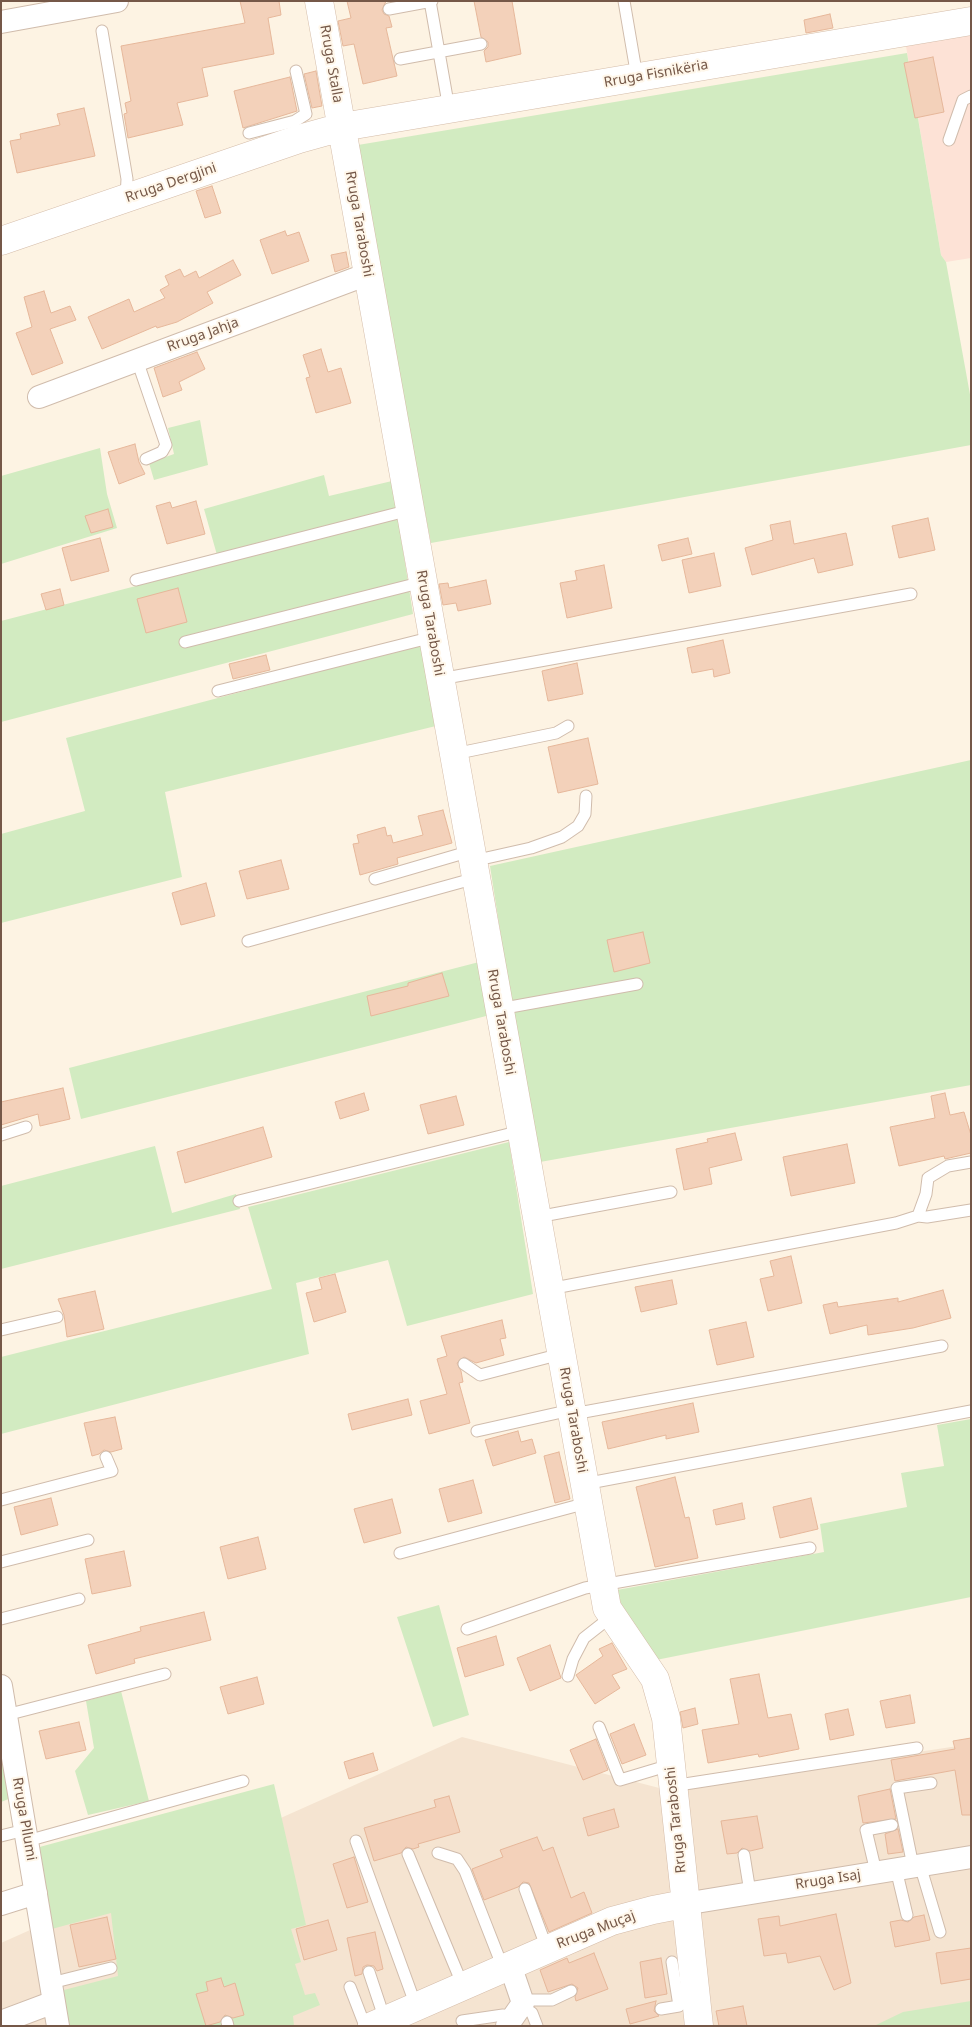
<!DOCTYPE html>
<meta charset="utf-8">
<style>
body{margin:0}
#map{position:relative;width:972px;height:2027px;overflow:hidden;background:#fdf3e3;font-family:"Noto Sans",sans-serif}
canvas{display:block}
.frame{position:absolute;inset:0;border:2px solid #755848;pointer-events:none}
</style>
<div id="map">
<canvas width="972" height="2027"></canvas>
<div class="frame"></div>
</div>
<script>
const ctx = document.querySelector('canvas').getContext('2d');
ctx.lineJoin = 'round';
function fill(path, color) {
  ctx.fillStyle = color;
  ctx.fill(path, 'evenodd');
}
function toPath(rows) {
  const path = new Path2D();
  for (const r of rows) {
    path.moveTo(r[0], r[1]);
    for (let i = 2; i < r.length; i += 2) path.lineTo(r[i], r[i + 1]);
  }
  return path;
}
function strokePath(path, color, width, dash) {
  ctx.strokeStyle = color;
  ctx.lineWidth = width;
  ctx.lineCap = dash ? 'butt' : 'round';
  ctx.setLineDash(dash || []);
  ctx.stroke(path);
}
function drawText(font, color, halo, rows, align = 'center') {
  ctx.font = font + ' "Noto Sans",sans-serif';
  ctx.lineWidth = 4;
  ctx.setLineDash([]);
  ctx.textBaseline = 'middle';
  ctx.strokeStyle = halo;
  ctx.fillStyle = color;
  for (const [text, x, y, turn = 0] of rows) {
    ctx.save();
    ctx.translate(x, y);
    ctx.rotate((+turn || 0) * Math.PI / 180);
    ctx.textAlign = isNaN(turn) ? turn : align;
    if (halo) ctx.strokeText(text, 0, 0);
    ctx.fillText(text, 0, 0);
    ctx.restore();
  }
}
fill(toPath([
 [462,1737,667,1790,971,1744,971,2026,1,2026,1,1943]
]), '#f5e4d1');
fill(toPath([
 [971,35,971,258,946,262,941,255,906,46]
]), '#fde2d6');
fill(toPath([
 [907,53,941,255,946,262,971,400,971,445,431,543,352,146],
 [200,420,208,465,154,480,149,463,174,454,168,428],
 [100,448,107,494,117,528,1,564,1,476],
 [324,475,329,496,392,481,398,509,217,555,204,509],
 [398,518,413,614,1,722,1,621],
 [423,644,440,725,165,792,182,877,1,923,1,834,85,811,66,738],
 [971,760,971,1085,540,1162,522,1072,490,866],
 [483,961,494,1014,81,1119,69,1068],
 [509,1142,533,1294,407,1326,388,1260,296,1283,309,1354,1,1434,1,1357,272,1289,248,1207],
 [155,1146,172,1213,236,1194,240,1209,1,1269,1,1186],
 [971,1419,971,1597,656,1660,625,1617,617,1590,824,1552,820,1524,907,1507,901,1473,944,1466,937,1425],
 [439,1605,469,1715,433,1727,397,1617],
 [121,1691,149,1801,88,1815,75,1771,94,1748,86,1701],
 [1,1754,11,1798,1,1802],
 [274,1784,306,1925,291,1929,301,1962,295,1964,305,1995,315,1993,320,2005,293,2016,294,2026,66,2026,60,1991,118,1976,111,1913,48,1930,32,1849],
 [971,2001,971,2026,874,2026,903,2012]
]), '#d2ebc1');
const building = toPath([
 [240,1,279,1,281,15,268,18,274,54,202,68,208,96,177,103,183,125,128,138,124,114,127,113,125,103,131,101,121,46,245,23,240,1],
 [347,1,386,1,382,10,384,14,389,16,392,27,386,28,397,76,363,84,354,44,343,46,338,21,351,18,347,1],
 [474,1,512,1,521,54,486,62,484,51,488,47,488,42,481,37,474,1],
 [830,14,833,28,806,33,804,20,830,14],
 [933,57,944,112,915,118,904,63,933,57],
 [316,71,322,106,312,108,304,74,316,71],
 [290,77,297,111,243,128,234,91,290,77],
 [84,108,95,156,17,173,10,141,21,139,20,134,60,125,57,114,84,108],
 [212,186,221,213,205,218,196,191,212,186],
 [285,231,287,236,299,232,309,261,272,274,260,240,285,231],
 [346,252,349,267,335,272,331,255,346,252],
 [233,260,241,275,207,292,213,303,177,322,157,328,156,326,102,349,88,317,129,299,134,312,165,298,160,290,169,285,165,276,180,269,184,277,196,271,199,278,233,260],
 [44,291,51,313,70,306,76,320,50,329,63,363,32,375,16,333,32,327,24,297,44,291],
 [321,349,328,372,341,368,351,403,316,413,306,378,310,377,303,355,321,349],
 [197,352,205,369,179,382,182,390,163,397,154,368,197,352],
 [135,444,139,462,145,474,119,484,108,452,135,444],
 [196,501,205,534,167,544,156,506,170,502,172,508,196,501],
 [108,509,113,527,91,533,85,516,108,509],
 [928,518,935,550,899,558,892,526,928,518],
 [790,521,794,544,846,533,853,565,818,573,814,558,752,575,745,548,773,540,770,525,790,521],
 [100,538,109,571,71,581,62,548,100,538],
 [688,538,692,554,662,561,658,545,688,538],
 [714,553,721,586,689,593,682,560,714,553],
 [604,565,612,608,567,618,560,583,577,580,575,571,604,565],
 [486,580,491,604,458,611,456,603,443,605,439,584,448,583,449,588,486,580],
 [178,588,187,622,146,633,137,599,178,588],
 [60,589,64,605,46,610,41,594,60,589],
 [723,640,730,673,714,677,713,669,692,673,687,648,723,640],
 [266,655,270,670,233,679,229,664,266,655],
 [577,663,583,694,548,701,542,671,577,663],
 [588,738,598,784,558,793,548,747,588,738],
 [443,810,452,843,397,858,398,864,360,875,353,844,359,843,357,835,385,827,387,836,391,835,393,843,423,835,418,816,443,810],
 [281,860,289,889,247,899,239,871,281,860],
 [206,883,215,916,181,925,172,893,206,883],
 [643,932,650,963,614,972,607,940,643,932],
 [442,973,449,996,371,1016,367,996,408,986,408,983,442,973],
 [63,1088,70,1119,40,1126,38,1114,1,1125,1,1102,63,1088],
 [364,1093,369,1110,340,1119,335,1102,364,1093],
 [945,1093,950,1115,964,1112,971,1135,971,1153,945,1159,944,1156,899,1166,890,1127,935,1118,931,1096,945,1093],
 [456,1096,464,1125,428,1134,420,1105,456,1096],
 [263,1127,272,1157,185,1183,177,1152,263,1127],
 [735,1133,742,1160,709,1168,712,1184,684,1190,676,1149,708,1142,707,1139,735,1133],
 [847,1144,855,1183,791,1196,783,1157,847,1144],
 [791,1256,802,1303,768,1311,760,1279,774,1276,770,1261,791,1256],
 [335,1274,346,1312,314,1322,306,1293,322,1289,319,1278,335,1274],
 [672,1280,677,1304,641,1312,635,1287,672,1280],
 [943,1290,951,1318,913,1328,868,1335,867,1325,830,1334,823,1305,837,1302,838,1307,898,1298,898,1302,943,1290],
 [95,1291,104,1329,67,1337,64,1315,58,1299,95,1291],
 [502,1320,506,1338,500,1339,504,1355,476,1363,464,1357,457,1363,461,1371,463,1382,459,1383,470,1423,429,1434,420,1401,447,1394,437,1359,447,1356,441,1336,502,1320],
 [746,1322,754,1357,717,1365,709,1330,746,1322],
 [408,1399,412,1415,352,1430,348,1414,408,1399],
 [693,1403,699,1432,666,1439,666,1435,608,1449,602,1422,693,1403],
 [115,1417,122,1449,111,1452,104,1450,99,1454,92,1456,84,1423,115,1417],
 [518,1431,521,1442,532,1439,536,1453,493,1466,485,1440,518,1431],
 [559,1452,570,1499,555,1503,544,1456,559,1452],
 [675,1477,685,1518,689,1517,698,1558,655,1567,636,1487,675,1477],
 [473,1480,482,1513,448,1522,439,1489,473,1480],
 [51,1498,58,1525,21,1535,14,1507,51,1498],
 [811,1498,818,1529,780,1538,773,1507,811,1498],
 [392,1499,401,1533,364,1543,354,1509,392,1499],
 [742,1503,745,1519,716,1525,713,1510,742,1503],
 [258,1537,266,1569,228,1579,220,1547,258,1537],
 [124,1551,131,1586,92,1594,85,1559,124,1551],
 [204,1612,211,1640,134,1659,135,1663,96,1674,88,1645,141,1631,140,1627,204,1612],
 [496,1636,504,1665,465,1677,457,1648,496,1636],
 [612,1643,627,1669,612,1675,620,1688,595,1704,576,1675,603,1656,599,1649,612,1643],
 [550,1645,561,1678,530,1691,517,1658,550,1645],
 [759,1674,768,1718,791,1714,799,1749,759,1757,758,1754,708,1763,702,1730,739,1724,730,1679,759,1674],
 [257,1677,264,1704,228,1714,220,1687,257,1677],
 [910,1695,915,1723,886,1728,880,1701,910,1695],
 [695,1708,698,1724,683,1728,680,1712,695,1708],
 [848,1709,854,1735,830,1740,825,1714,848,1709],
 [79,1722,86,1750,46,1759,39,1731,79,1722],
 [634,1724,646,1755,622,1764,610,1734,634,1724],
 [971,1738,971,1815,962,1815,955,1770,895,1781,891,1760,955,1749,953,1741,971,1738],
 [596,1739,608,1770,583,1780,570,1750,596,1739],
 [373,1753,378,1770,349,1779,344,1762,373,1753],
 [890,1789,896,1819,863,1823,858,1796,890,1789],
 [449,1796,460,1832,418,1844,419,1847,413,1849,406,1847,401,1853,374,1861,364,1828,436,1807,434,1800,449,1796],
 [614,1809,619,1827,588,1836,583,1818,614,1809],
 [757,1816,763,1848,750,1851,742,1848,737,1853,727,1854,721,1821,757,1816],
 [898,1829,903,1852,888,1854,885,1834,898,1829],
 [537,1837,543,1851,553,1847,571,1898,584,1892,592,1913,549,1932,529,1883,523,1882,518,1887,484,1900,472,1869,503,1857,500,1850,537,1837],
 [354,1857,368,1902,347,1908,333,1864,354,1857],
 [836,1914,851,1983,834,1990,820,1956,788,1963,786,1953,764,1956,758,1919,779,1916,780,1926,836,1914],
 [924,1915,930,1940,895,1947,890,1922,901,1920,908,1922,914,1917,924,1915],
 [107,1917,116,1959,79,1967,70,1925,107,1917],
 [328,1920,337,1950,304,1960,296,1929,328,1920],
 [375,1932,383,1969,377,1971,374,1966,367,1965,363,1967,362,1974,355,1976,347,1938,375,1932],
 [971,1948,971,1979,941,1984,936,1953,971,1948],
 [594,1953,608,1989,576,2001,575,1997,578,1988,572,1984,548,1992,540,1970,567,1958,569,1963,594,1953],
 [661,1958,667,1994,645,1998,640,1962,661,1958],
 [221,1978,224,1987,235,1983,244,2015,233,2018,225,2015,220,2022,206,2026,196,1994,208,1991,206,1982,221,1978],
 [656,2001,654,2011,659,2016,630,2024,626,2009,656,2001],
 [743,2006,747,2026,719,2026,716,2011,743,2006]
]);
fill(building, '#f3d1ba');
strokePath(building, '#e6b79a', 1);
const lane = toPath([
 [430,1,449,109],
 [624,1,637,77],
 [389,9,432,1],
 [102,31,127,179,126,197],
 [400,59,481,44],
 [249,133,295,121,306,114,296,71],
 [949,140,963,100,971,96],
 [137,360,166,445,162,452,146,459],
 [136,580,410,510],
 [185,642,423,582],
 [440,679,911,594],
 [218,691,433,637],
 [454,754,556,733,568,726],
 [473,861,531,848,562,837,578,826,585,814,586,796],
 [375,879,471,851],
 [248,941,476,878],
 [499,1009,637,984],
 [1,1135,26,1127],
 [239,1201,521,1131],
 [918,1216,926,1194,928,1178,948,1166,971,1162],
 [537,1217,671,1192],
 [549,1289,896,1223,918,1216,927,1217,971,1210],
 [1,1330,57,1317],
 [464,1364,480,1375,561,1354],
 [573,1414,942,1346],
 [477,1431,571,1410],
 [584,1484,971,1411],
 [1,1500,112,1471,106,1457],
 [400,1553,587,1503],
 [1,1562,88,1540],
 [1,1619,79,1599],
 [467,1629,585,1588,810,1548],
 [568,1676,573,1659,584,1638,612,1616],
 [6,1715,165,1674],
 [599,1727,620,1780,670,1765],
 [672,1786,917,1748],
 [1,1836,25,1830],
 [27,1841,243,1781],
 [356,1841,416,2006],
 [438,1853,457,1859,465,1871,503,1968],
 [408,1854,463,1986],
 [744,1855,750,1892],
 [920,1865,940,1932],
 [913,1866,897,1788,931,1783],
 [896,1869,907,1915],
 [876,1872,866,1830,892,1825],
 [525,1889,547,1949],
 [369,1972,385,2020],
 [51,1983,111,1968],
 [350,1987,365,2026],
 [523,2003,532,2000,552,2000,571,1991],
 [521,2006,532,2013,537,2026],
 [661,2009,679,2006,672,1962],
 [462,2021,503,2015,513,2017],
 [227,2022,228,2026]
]);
const street = toPath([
 [1,22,117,1],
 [39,397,368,274],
 [1,1686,58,2026],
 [1,1904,36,1893],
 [684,1904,971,1857],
 [1,2022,54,2002],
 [507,2026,523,2003,510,1965]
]);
const secondary = toPath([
 [319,1,607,1608,655,1679,666,1718,699,2026],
 [1,241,299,139,342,127,971,21],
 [372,2026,612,1921,653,1910,684,1904]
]);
strokePath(lane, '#d0bcac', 13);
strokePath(street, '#d0bcac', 24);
strokePath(secondary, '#d4bca9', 29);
strokePath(lane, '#fff', 11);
strokePath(street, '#fff', 22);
strokePath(secondary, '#fff', 28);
drawText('14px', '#755848', '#fff7ea', [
 ["Rruga Stalla",331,64,80],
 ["Rruga Fisnikëria",656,74,-10],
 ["Rruga Dergjini",171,183,-19],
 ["Rruga Taraboshi",359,224,80],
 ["Rruga Jahja",203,335,-20],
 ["Rruga Taraboshi",430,623,80],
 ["Rruga Taraboshi",501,1022,80],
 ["Rruga Taraboshi",573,1420,80],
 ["Rruga Pllumi",24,1819,80],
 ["Rruga Taraboshi",676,1820,-96],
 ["Rruga Isaj",828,1880,-9],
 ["Rruga Muçaj",596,1930,-21]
]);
</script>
